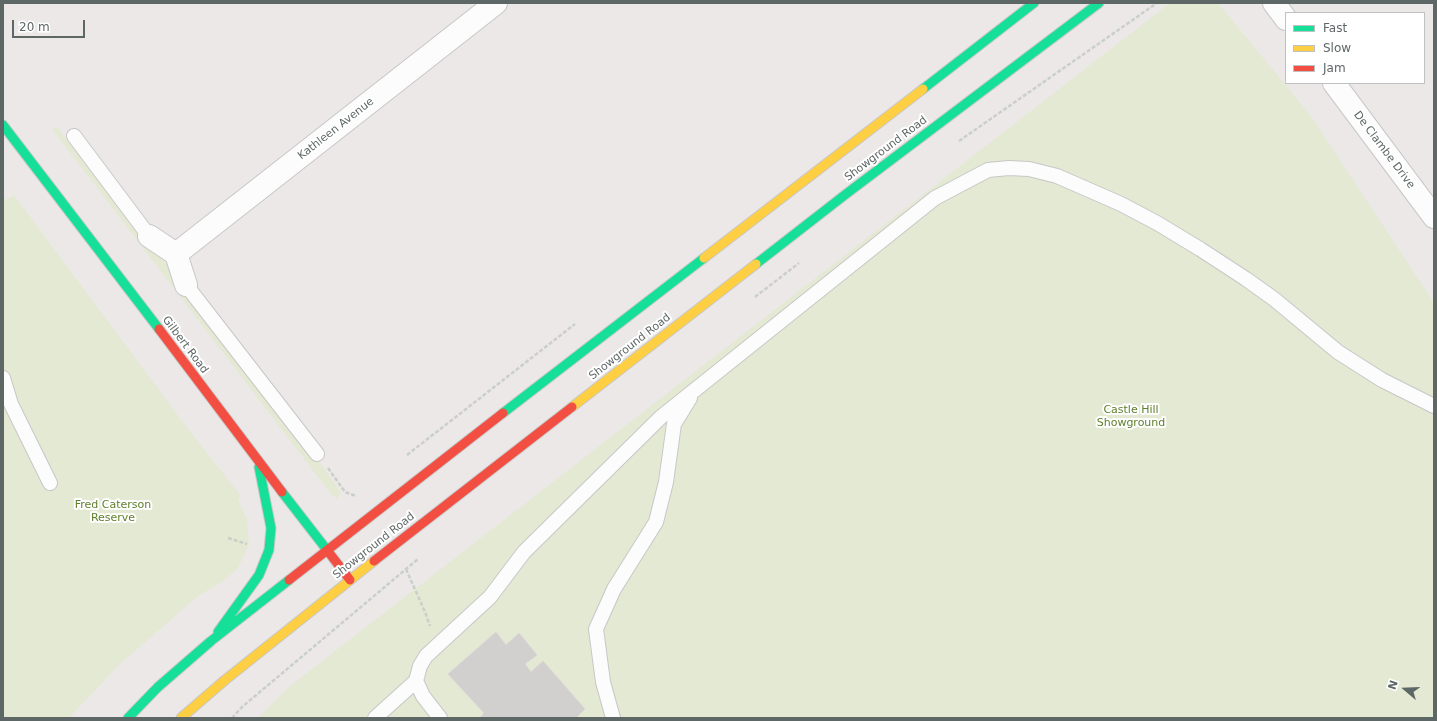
<!DOCTYPE html>
<style>
body{margin:0}
#map{position:relative;width:1437px;height:721px;overflow:hidden;background:#ede8e8;font-family:"DejaVu Sans",sans-serif}
canvas{display:block}
.frame{position:absolute;inset:0;border:4px solid #5d6766;pointer-events:none}
.legend{position:absolute;left:1285px;top:12px;width:140px;height:72px;box-sizing:border-box;background:#fff;border:1px solid #bec2c2;margin:0;padding:5px 7px;list-style:none;font-size:12px;color:#5d6766}
.legend li{display:flex;align-items:center;gap:8px;height:20px}
.legend b{width:20px;border:1px solid #bec2c2}
.north{position:absolute;left:1385px;top:669px;width:40px;height:40px;-webkit-text-stroke:3px #fff;paint-order:stroke;rotate:289deg;font-size:11px;font-weight:700;line-height:16px;text-align:center;color:#5d6766}
.north::after{content:'';display:block;margin:auto;width:14px;height:18px;background:#5d6766;clip-path:polygon(50% 0,100% 100%,50% 72%,0 100%)}
.scale{position:absolute;left:12px;top:20px;width:73px;height:18px;box-sizing:border-box;border:2px solid #5d6766;border-top:0;padding-left:5px;font-size:12px;line-height:14px;white-space:nowrap;color:#5d6766;-webkit-text-stroke:3px #fff;paint-order:stroke}
</style>
<div id="map">
<canvas width="1437" height="721"></canvas>
<div class="frame"></div>
<ul class="legend">
<li><b style="height:5px;background:#16e098"></b>Fast</li>
<li><b style="height:5px;background:#ffcf43"></b>Slow</li>
<li><b style="height:5px;background:#f24e42"></b>Jam</li>
</ul>
<div class="north">N</div>
<div class="scale">20 m</div>
</div>
<script>
const ctx = document.querySelector('canvas').getContext('2d');
ctx.lineJoin = 'round';
function fill(path, color) {
  ctx.fillStyle = color;
  ctx.fill(path, 'evenodd');
}
function toPath(rows) {
  const path = new Path2D();
  for (const r of rows) {
    path.moveTo(r[0], r[1]);
    for (let i = 2; i < r.length; i += 2) path.lineTo(r[i], r[i + 1]);
  }
  return path;
}
function strokePath(path, color, width, dash) {
  ctx.strokeStyle = color;
  ctx.lineWidth = width;
  ctx.lineCap = dash ? 'butt' : 'round';
  ctx.setLineDash(dash || []);
  ctx.stroke(path);
}
function drawText(font, color, halo, rows, align = 'center') {
  ctx.font = font + ' "DejaVu Sans",sans-serif';
  ctx.lineWidth = 4;
  ctx.setLineDash([]);
  ctx.textBaseline = 'middle';
  ctx.strokeStyle = halo;
  ctx.fillStyle = color;
  for (const [text, x, y, turn = 0] of rows) {
    ctx.save();
    ctx.translate(x, y);
    ctx.rotate((+turn || 0) * Math.PI / 180);
    ctx.textAlign = isNaN(turn) ? turn : align;
    if (halo) ctx.strokeText(text, 0, 0);
    ctx.fillText(text, 0, 0);
    ctx.restore();
  }
}
fill(toPath([
 [1170,3,1218,3,1311,116,1434,303,1434,718,258,718,290,686],
 [57,127,137,226,173,273,316,457,341,492,337,499,331,494,52,129],
 [14,195,182,421,240,495,238,500,247,519,249,545,238,568,222,582,198,596,119,665,69,718,3,718,3,196,6,200]
]), '#e3e9d2');
const building = toPath([
 [496,632,506,645,519,633,537,655,525,664,531,672,543,661,585,709,576,718,480,718,484,713,448,674,496,632]
]);
fill(building, '#d2cfcf');
strokePath(building, '#ddd7d7', 1);
const lane = toPath([
 [74,136,149,236],
 [186,285,317,454],
 [3,378,11,404,50,483],
 [416,681,423,696,440,718],
 [375,718,416,681,420,666,426,656,490,597,524,552,661,417,935,198,988,170,1009,168,1029,169,1057,176,1121,204,1157,223,1200,249,1246,279,1274,299,1338,352,1382,380,1434,406],
 [613,718,603,682,596,629,614,589,656,522,666,482,674,424,690,398]
]);
const street = toPath([
 [1274,3,1286,19],
 [1334,83,1434,217],
 [149,236,176,254,186,285],
 [176,254,496,3]
]);
const fast = toPath([
 [923,89,1034,3],
 [3,125,159,329],
 [756,264,846,194,1099,3],
 [503,413,704,258],
 [282,492,327,550],
 [218,632,259,575,269,550,271,528,259,467],
 [128,718,158,687,211,641,289,580]
]);
const slow = toPath([
 [704,258,923,89],
 [572,407,756,264],
 [181,718,225,680,374,561]
]);
const jam = toPath([
 [159,329,282,492],
 [327,550,350,580],
 [374,561,572,407],
 [289,580,503,413]
]);
strokePath(lane, '#c8c7c7', 16);
strokePath(street, '#c8c7c7', 24);
strokePath(fast, '#c7c7c7', 11);
strokePath(slow, '#c7c7c7', 11);
strokePath(jam, '#c7c7c7', 11);
strokePath(toPath([
 [959,141,1157,3],
 [755,297,799,263],
 [407,455,575,324],
 [328,468,345,492,356,496],
 [228,538,247,544],
 [406,569,425,612,430,626],
 [232,718,242,707,418,559]
]), '#c9cfc9', 2.5, [4, 2]);
strokePath(lane, '#fcfcfc', 14);
strokePath(street, '#fcfcfc', 22);
strokePath(fast, '#16e098', 9);
strokePath(slow, '#ffcf43', 9);
strokePath(jam, '#f24e42', 9);
drawText('11px', '#5d6766', '#fff', [
 ["Kathleen Avenue",336,129,-38],
 ["Showground Road",886,149,-37],
 ["De Clambe Drive",1384,150,53],
 ["Gilbert Road",185,345,53],
 ["Showground Road",630,347,-38],
 ["Showground Road",374,546,-38]
]);
drawText('11px', '#5e7f2c', '#fff', [
 ["Castle Hill",1131,410],
 ["Showground",1131,423],
 ["Fred Caterson",113,505],
 ["Reserve",113,518]
]);
</script>
